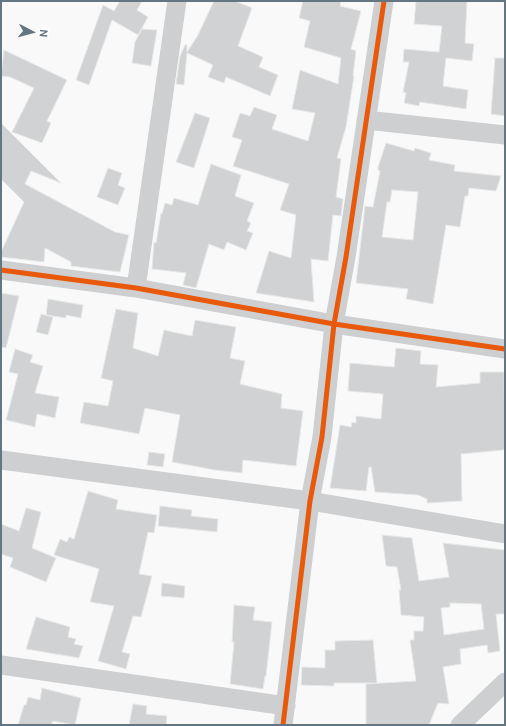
<!DOCTYPE html>
<style>
body{margin:0}
#map{position:relative;width:506px;height:726px;overflow:hidden;background:#f9f9f9;font-family:Cabin,sans-serif}
canvas{display:block}
.frame{position:absolute;inset:0;border:2px solid #657683;pointer-events:none}
.north{position:absolute;left:12px;top:12px;width:40px;height:40px;-webkit-text-stroke:3px #fff;paint-order:stroke;rotate:96deg;font-size:11px;font-weight:700;line-height:16px;text-align:center;color:#657683}
.north::after{content:'';display:block;margin:auto;width:14px;height:18px;background:#657683;clip-path:polygon(50% 0,100% 100%,50% 72%,0 100%)}
</style>
<div id="map">
<canvas width="506" height="726"></canvas>
<div class="frame"></div>
<div class="north">N</div>
</div>
<script>
const ctx = document.querySelector('canvas').getContext('2d');
ctx.lineJoin = 'round';
function fill(path, color) {
  ctx.fillStyle = color;
  ctx.fill(path, 'evenodd');
}
function toPath(rows) {
  const path = new Path2D();
  for (const r of rows) {
    path.moveTo(r[0], r[1]);
    for (let i = 2; i < r.length; i += 2) path.lineTo(r[i], r[i + 1]);
  }
  return path;
}
function strokePath(path, color, width, dash) {
  ctx.strokeStyle = color;
  ctx.lineWidth = width;
  ctx.lineCap = dash ? 'butt' : 'round';
  ctx.setLineDash(dash || []);
  ctx.stroke(path);
}
const building = toPath([
 [120,1,142,1,137,10,148,17,138,35,112,20,89,85,76,80,103,5,114,11,120,1],
 [214,1,235,1,252,8,238,46,263,57,259,67,278,75,270,96,226,77,224,83,208,77,213,65,187,53,184,85,176,84,180,56,185,45,187,45,187,52,198,35,214,1],
 [303,1,341,1,340,6,361,11,351,49,356,51,353,76,354,76,346,127,337,158,341,159,336,197,343,199,341,216,333,215,328,261,311,259,314,302,256,293,269,251,291,258,296,215,280,210,289,184,233,166,242,140,232,137,240,113,250,116,254,107,277,115,272,129,308,141,315,113,292,109,300,70,338,84,341,58,304,47,310,21,299,18,303,1],
 [416,1,467,1,465,43,474,44,472,61,446,58,443,86,468,90,466,109,420,102,419,106,404,103,406,93,403,92,409,62,403,62,404,49,439,52,442,26,414,24,416,1],
 [142,29,157,30,151,66,132,63,135,42,142,29],
 [4,50,67,80,47,121,51,123,42,143,12,132,34,88,10,77,1,76,4,50],
 [495,58,505,58,505,116,491,114,495,58],
 [195,113,210,118,194,168,176,162,195,113],
 [1,123,61,183,31,171,25,184,115,232,129,235,120,272,71,266,71,262,45,248,44,262,1,257,1,252,24,202,1,179,1,123],
 [386,143,414,151,415,148,431,153,429,160,455,165,454,171,501,176,496,191,469,188,468,196,465,196,460,227,446,225,433,304,406,299,408,289,356,283,365,206,373,207,380,171,378,170,378,167,386,143],
 [392,190,418,192,413,240,382,237,387,202,390,202,392,190],
 [211,164,241,175,235,196,254,203,247,221,251,223,247,231,253,233,246,250,227,242,224,250,209,244,196,288,183,285,186,273,152,269,154,242,156,243,161,213,162,214,165,203,172,205,174,198,198,205,211,164],
 [108,168,122,173,118,185,125,188,118,205,97,197,108,168],
 [1,293,19,296,6,348,1,347,1,293],
 [48,299,83,305,81,318,66,315,66,318,46,315,48,299],
 [116,309,138,313,133,348,158,356,164,330,192,336,195,320,236,327,230,358,245,361,240,384,282,394,281,408,303,411,296,466,243,460,242,473,215,470,172,462,180,415,145,408,139,434,80,423,84,402,108,406,113,381,101,378,116,309],
 [41,314,53,317,48,335,36,332,41,314],
 [396,348,421,351,420,364,438,365,436,387,480,383,480,372,504,372,505,448,503,450,461,454,462,501,427,503,427,499,418,495,375,492,371,467,369,467,366,491,330,488,340,425,351,427,352,422,356,423,356,416,381,419,383,394,348,391,350,363,394,367,396,348],
 [15,349,33,355,30,362,43,366,35,393,59,397,55,418,37,414,35,427,6,420,18,374,9,372,15,349],
 [149,452,165,454,163,467,147,465,149,452],
 [88,491,118,500,116,509,157,515,154,533,148,532,139,574,152,576,141,617,133,616,122,652,130,654,126,669,98,661,114,606,90,602,99,569,54,555,60,539,67,542,69,537,74,539,88,491],
 [160,506,192,510,191,516,218,519,217,532,158,526,160,506],
 [26,508,41,512,32,548,56,558,46,582,10,567,13,558,1,554,1,524,19,531,26,508],
 [382,535,412,538,419,581,449,577,443,543,505,550,505,614,496,614,500,651,488,653,487,645,460,649,461,664,443,667,449,704,438,703,429,725,366,725,366,684,416,681,410,640,414,640,414,631,423,631,424,617,401,615,399,590,401,590,397,567,386,566,382,535],
 [450,603,481,604,484,629,444,635,441,608,450,607,450,603],
 [162,583,185,586,184,598,161,596,162,583],
 [234,605,255,607,253,620,272,622,266,676,265,676,263,689,230,684,234,642,232,642,234,605],
 [36,617,70,627,68,637,76,639,74,644,83,646,79,658,26,649,36,617],
 [373,640,377,683,334,683,334,686,301,685,302,667,325,668,325,650,335,650,335,641,373,640],
 [42,688,81,698,75,725,53,721,51,725,18,725,24,705,26,705,28,697,40,700,42,688],
 [133,704,147,706,146,714,167,716,166,725,129,725,133,704]
]);
fill(building, '#d0d2d3');
strokePath(building, '#e8e8e8', 1);
strokePath(toPath([
 [366,120,505,135],
 [1,270,136,288,334,324,505,349],
 [136,288,177,1],
 [1,460,310,501,505,534],
 [1,665,286,706],
 [283,725,310,501,322,437,334,324,346,257,384,1],
 [460,725,505,682]
]), '#cecfd0', 19);
strokePath(toPath([
 [1,270,136,288,334,324,505,349],
 [283,725,310,501,322,437,334,324,346,257,384,1]
]), '#e8590c', 5);
</script>
